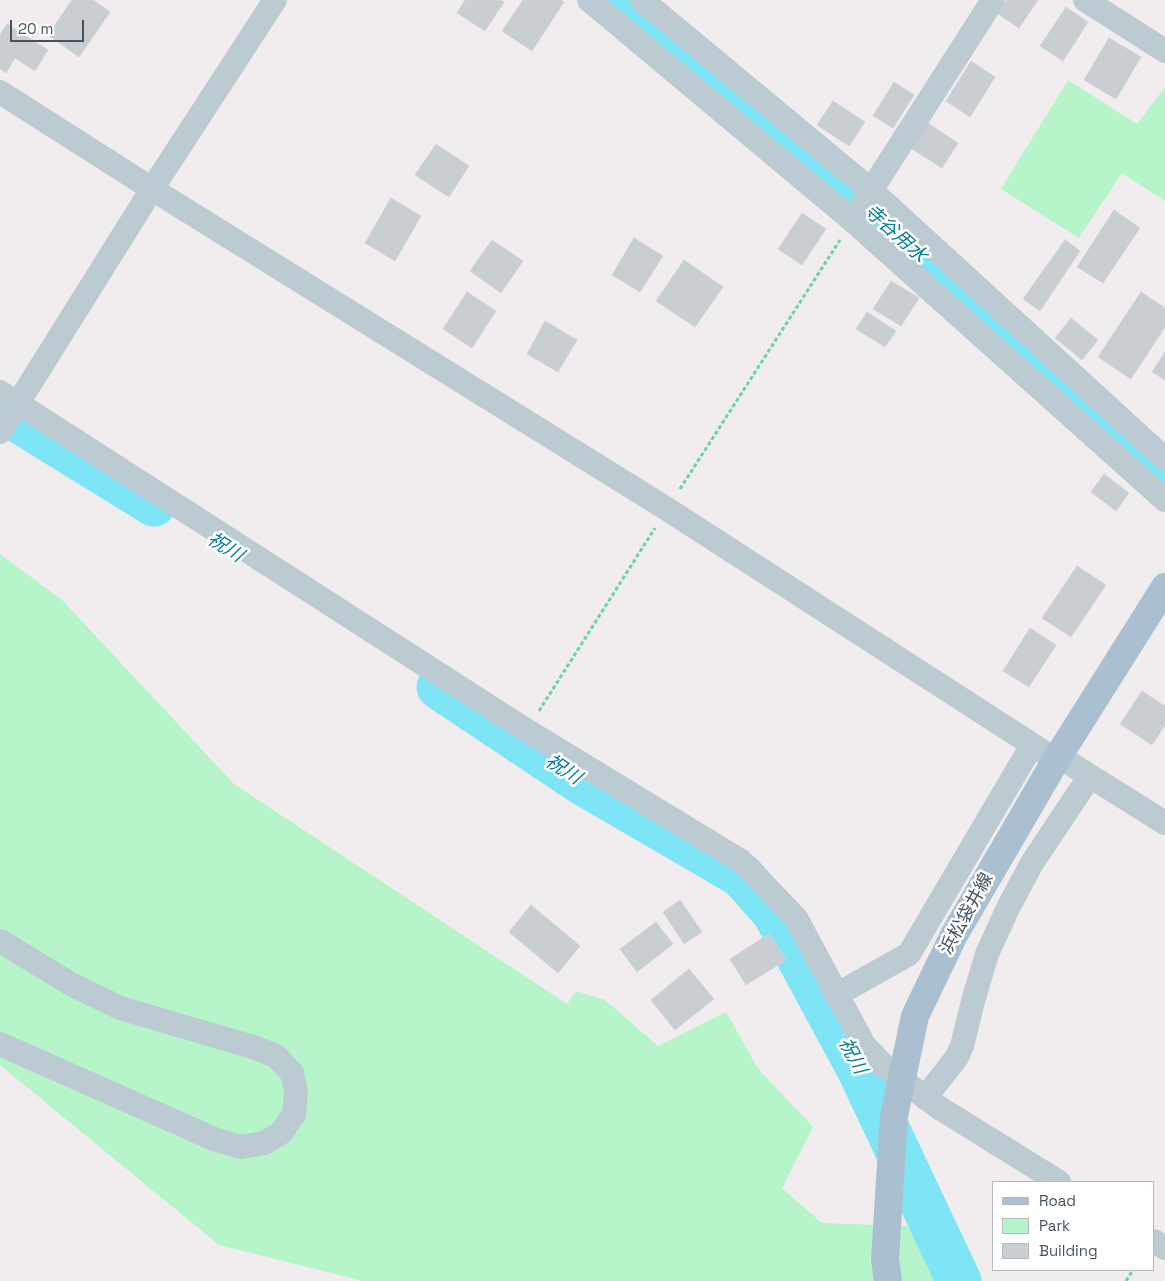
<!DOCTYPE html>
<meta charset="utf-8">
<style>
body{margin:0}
#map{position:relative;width:1165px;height:1281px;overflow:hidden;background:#f1edee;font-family:"Space Grotesk",sans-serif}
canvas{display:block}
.legend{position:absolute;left:992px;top:1181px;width:162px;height:90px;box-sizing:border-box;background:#fff;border:1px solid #b4babe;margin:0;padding:6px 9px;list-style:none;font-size:15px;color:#44535d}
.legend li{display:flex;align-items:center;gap:10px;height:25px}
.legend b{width:25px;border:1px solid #b4babe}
.scale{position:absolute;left:10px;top:20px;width:74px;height:22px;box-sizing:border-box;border:2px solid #44535d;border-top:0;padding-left:6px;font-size:15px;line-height:18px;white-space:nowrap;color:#44535d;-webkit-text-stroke:4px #fff;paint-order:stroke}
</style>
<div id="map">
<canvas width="1165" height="1281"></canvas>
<ul class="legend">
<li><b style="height:6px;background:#aac0d0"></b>Road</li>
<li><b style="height:14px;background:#b6f4ca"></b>Park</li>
<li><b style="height:14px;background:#c9ced3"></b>Building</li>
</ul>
<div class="scale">20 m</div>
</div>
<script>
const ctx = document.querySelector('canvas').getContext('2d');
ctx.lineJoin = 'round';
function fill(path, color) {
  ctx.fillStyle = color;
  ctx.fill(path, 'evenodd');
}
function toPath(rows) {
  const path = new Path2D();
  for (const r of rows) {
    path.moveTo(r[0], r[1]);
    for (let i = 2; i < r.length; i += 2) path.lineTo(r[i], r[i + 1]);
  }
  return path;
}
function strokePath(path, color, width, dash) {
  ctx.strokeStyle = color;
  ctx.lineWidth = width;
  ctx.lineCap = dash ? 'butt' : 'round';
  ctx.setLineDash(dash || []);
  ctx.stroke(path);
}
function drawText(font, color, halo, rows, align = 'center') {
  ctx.font = font + ' "Space Grotesk","Noto Sans JP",sans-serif';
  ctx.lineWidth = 5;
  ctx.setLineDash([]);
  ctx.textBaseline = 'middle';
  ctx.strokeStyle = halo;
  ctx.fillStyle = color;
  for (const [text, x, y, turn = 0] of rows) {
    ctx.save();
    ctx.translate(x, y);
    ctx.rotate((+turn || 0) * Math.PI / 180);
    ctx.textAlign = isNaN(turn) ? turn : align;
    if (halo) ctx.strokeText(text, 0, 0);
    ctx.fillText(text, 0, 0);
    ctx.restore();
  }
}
fill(toPath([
 [1068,80,1137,124,1165,87,1165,201,1122,173,1079,238,1001,189],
 [0,554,62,600,234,784,567,1004,576,991,605,1000,658,1046,726,1012,759,1070,813,1127,782,1188,822,1223,934,1227,959,1281,363,1281,219,1245,0,1065]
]), '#b6f4ca');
strokePath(toPath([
 [618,0,854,198,1165,476],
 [0,409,154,504],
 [439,687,583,783,741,875,774,912,858,1067,959,1281]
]), '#7ee5f6', 45);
const building = toPath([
 [72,0,93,0,110,12,79,57,48,35,72,0],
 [465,0,500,0,504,2,485,31,457,13,465,0],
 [523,0,561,0,564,2,532,51,502,31,523,0],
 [1007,0,1038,0,1019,28,998,14,1007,0],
 [1066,7,1088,22,1063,61,1040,46,1066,7],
 [7,24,48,50,35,71,15,58,6,73,0,69,0,35,7,24],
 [1109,38,1141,57,1116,99,1084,80,1109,38],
 [971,61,995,77,970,117,946,101,971,61],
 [894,82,914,95,893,128,873,116,894,82],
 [833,101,865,122,849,146,817,125,833,101],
 [926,122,958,143,942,168,909,147,926,122],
 [436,144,469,166,449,197,415,175,436,144],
 [391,198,421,216,395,261,365,243,391,198],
 [1114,210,1140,228,1103,283,1077,267,1114,210],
 [802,213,826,229,802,265,778,249,802,213],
 [634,238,663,256,640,292,612,275,634,238],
 [492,240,523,261,501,293,470,271,492,240],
 [1065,240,1080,251,1040,311,1023,299,1065,240],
 [684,260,723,287,695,327,656,301,684,260],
 [891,281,919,298,901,326,873,309,891,281],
 [467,292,496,311,472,348,443,329,467,292],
 [1141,292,1165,308,1165,327,1131,379,1098,357,1141,292],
 [867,312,896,331,885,347,856,329,867,312],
 [1071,318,1098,340,1082,360,1055,338,1071,318],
 [545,321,577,340,558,372,527,354,545,321],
 [1165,352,1165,380,1152,372,1165,352],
 [1104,474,1129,493,1116,511,1091,492,1104,474],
 [1077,566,1106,585,1071,637,1042,618,1077,566],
 [1030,628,1056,645,1029,687,1003,671,1030,628],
 [1142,691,1165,706,1165,725,1152,745,1120,724,1142,691],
 [680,900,702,932,684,944,663,912,680,900],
 [531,905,580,946,558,973,509,932,531,905],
 [656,922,673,944,637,972,620,949,656,922],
 [769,934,786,960,746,985,730,959,769,934],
 [689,969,714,999,675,1030,651,1000,689,969]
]);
fill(building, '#c9ced3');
strokePath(building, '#d1d4da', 1);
strokePath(toPath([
 [680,489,840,240],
 [539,711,655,528],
 [1126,1281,1133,1270]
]), '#6ad699', 3, [4, 2.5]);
strokePath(toPath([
 [589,0,852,220,1165,500],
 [642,0,872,191,1165,459],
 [1085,0,1165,51],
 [0,92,152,189,667,509,1056,760],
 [863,203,993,0],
 [0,392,526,730,741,861,796,918,864,1045,885,1067,938,1107,1059,1182],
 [0,432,152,189,275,0],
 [1058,756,1165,823],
 [0,941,71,984,120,1008,253,1047,276,1056,292,1073,296,1092,294,1114,281,1133,264,1143,241,1147,214,1139,0,1044],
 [836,995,909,954,1032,745],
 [925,1098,957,1057,962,1046,973,1001,987,954,1008,908,1032,863,1090,776],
 [1154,1241,1165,1248]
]), '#bccad2', 24);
strokePath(toPath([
 [1056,760,1165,587]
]), '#aac0d0', 28);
strokePath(toPath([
 [888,1281,885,1259,894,1116,915,1016,954,935,1056,760]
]), '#aac0d0', 28);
drawText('18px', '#44535d', '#fff', [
 ["浜松袋井線",967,914,-61]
]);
drawText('italic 19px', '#037f93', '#fff', [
 ["寺谷用水",895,234,42],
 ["祝川",225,548,32],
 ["祝川",563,770,33],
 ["祝川",852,1056,62]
]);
</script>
